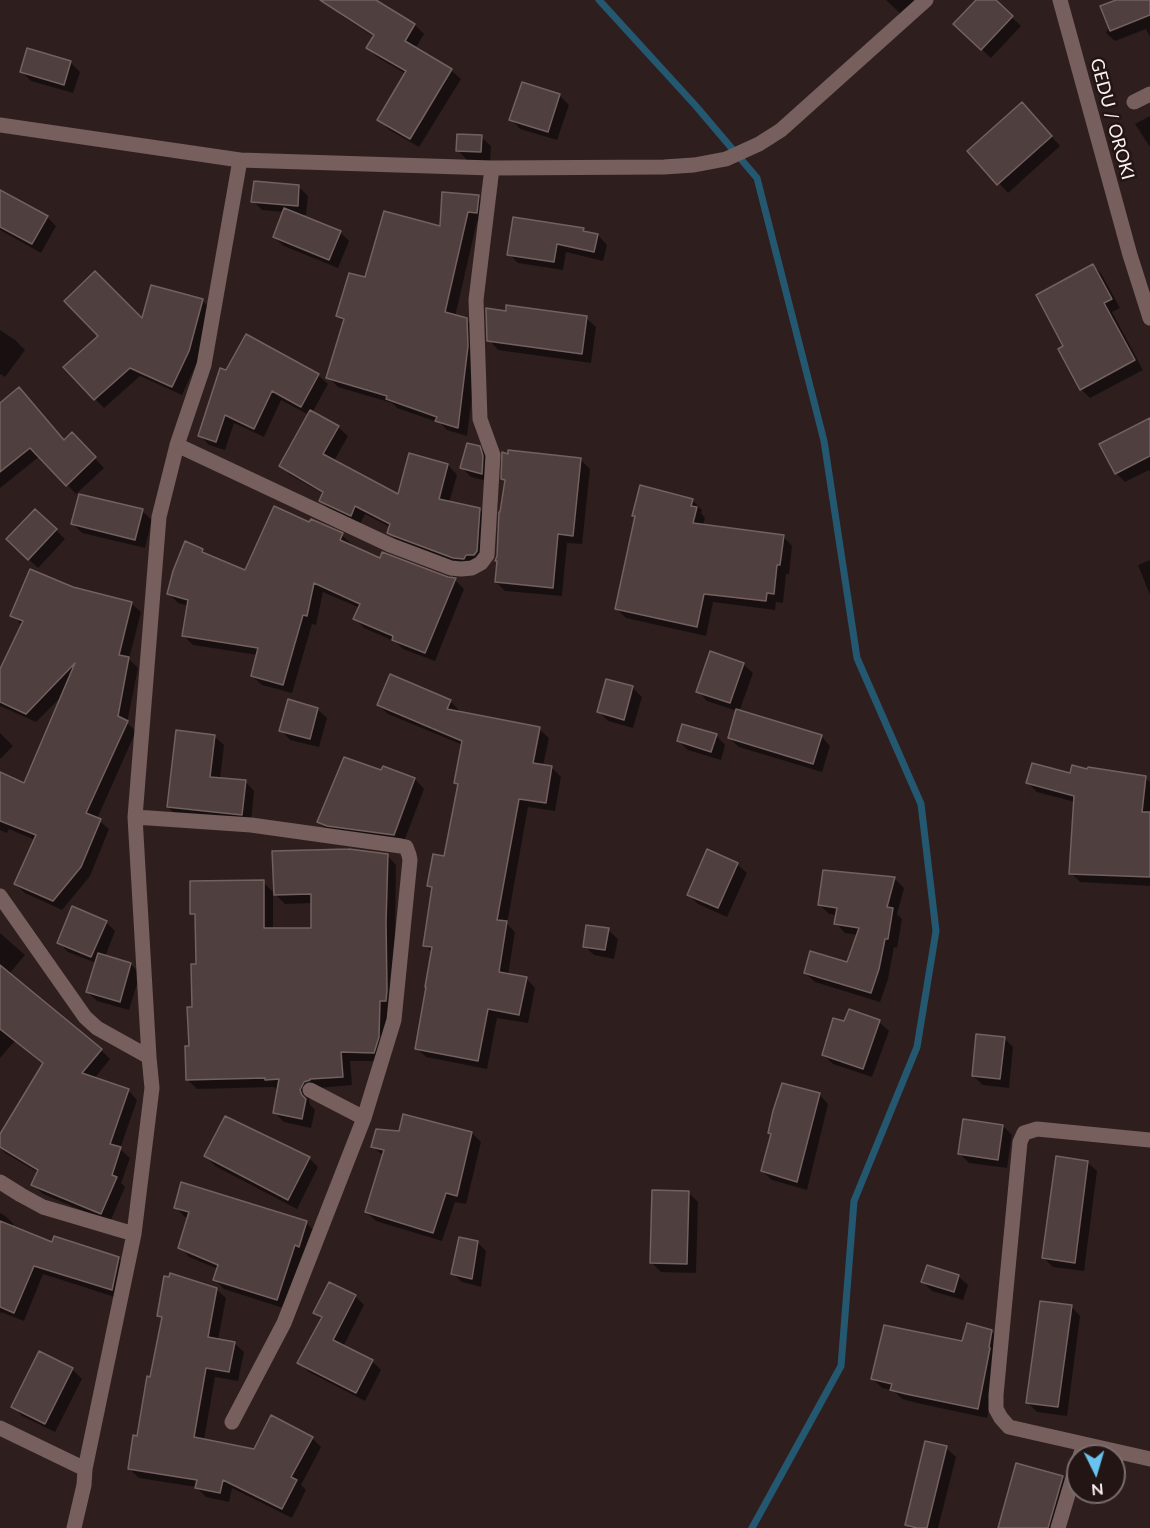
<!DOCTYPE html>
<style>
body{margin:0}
#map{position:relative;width:1150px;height:1528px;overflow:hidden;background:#2e1f1e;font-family:Lato,sans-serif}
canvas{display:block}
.north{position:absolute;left:1066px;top:1444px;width:60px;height:60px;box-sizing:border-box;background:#241515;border:2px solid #7a6d6d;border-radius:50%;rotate:175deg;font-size:16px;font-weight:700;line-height:24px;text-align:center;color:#fcf1f1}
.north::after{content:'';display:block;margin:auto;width:21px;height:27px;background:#69c3f1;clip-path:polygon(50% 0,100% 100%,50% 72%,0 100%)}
</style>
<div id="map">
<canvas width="1150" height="1528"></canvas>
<div class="north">N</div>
</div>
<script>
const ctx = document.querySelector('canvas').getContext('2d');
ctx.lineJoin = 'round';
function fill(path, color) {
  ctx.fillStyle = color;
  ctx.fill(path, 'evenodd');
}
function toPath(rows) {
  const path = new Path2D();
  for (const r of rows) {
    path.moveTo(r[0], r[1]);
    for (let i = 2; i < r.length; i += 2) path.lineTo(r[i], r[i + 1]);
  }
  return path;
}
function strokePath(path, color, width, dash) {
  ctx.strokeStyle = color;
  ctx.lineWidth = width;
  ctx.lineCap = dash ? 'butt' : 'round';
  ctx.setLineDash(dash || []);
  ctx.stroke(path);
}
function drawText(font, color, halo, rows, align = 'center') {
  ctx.font = font + ' Lato,sans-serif';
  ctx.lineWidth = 5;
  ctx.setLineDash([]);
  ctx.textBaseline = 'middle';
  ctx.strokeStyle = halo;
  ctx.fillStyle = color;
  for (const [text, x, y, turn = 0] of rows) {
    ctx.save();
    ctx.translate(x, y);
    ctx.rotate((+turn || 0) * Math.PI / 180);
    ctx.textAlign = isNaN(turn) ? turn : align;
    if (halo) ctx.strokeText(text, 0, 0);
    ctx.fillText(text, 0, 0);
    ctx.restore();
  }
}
fill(toPath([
 [336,0,373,0,415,25,424,34,415,49,451,70,461,79,419,147,388,129,379,119,406,74,377,57,368,48,374,37,341,15,332,6],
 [886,0,914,0,901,14],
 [978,0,994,0,1021,26,991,58,955,24],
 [1125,0,1150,0,1150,37,1146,29,1115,41,1106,33],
 [70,62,80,72,73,93,31,81,22,72],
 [560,96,569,105,557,140,520,129,511,119],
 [1031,113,1060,146,1008,193,969,151],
 [1150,116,1150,147,1135,124],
 [481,137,491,146,490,161,467,160,458,150],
 [299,187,308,196,306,215,296,214,340,232,349,241,338,268,284,246,274,237,284,212,262,210,253,201],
 [0,195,47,217,56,226,41,253,0,230],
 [478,196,488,206,486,221,477,221,455,317,466,320,476,329,477,356,467,436,447,430,440,423,397,408,392,403,338,387,328,377,344,322,338,316,366,279,441,228],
 [583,229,587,233,598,235,607,245,603,261,566,252,563,270,518,263,509,254],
 [1093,265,1102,275,1120,308,1112,312,1143,370,1090,398,1081,389,1065,347],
 [202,300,211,310,198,360,182,395,140,376,104,408,95,399],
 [586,318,596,327,591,363,498,350,489,340],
 [0,330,15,340,25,350,5,377,0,374],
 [221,370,318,375,328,384,312,413,338,427,348,436,334,461,399,496,448,465,457,475,449,503,479,509,489,519,486,561,464,567,398,542,389,532,390,527,365,514,360,524,330,510,321,501,324,494,290,475,281,465,309,415,281,400,264,437,234,423,225,450,209,445,200,436],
 [29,398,65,441,72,434,104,468,76,494,40,456,0,488,0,405],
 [1150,427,1150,473,1149,470,1125,482,1116,473],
 [479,448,488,457,491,482,471,477,462,468],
 [580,459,590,469,582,544,567,543,562,596,505,591,496,582,506,481,503,478],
 [692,500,702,510,701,513,705,518,703,526,783,536,792,546,789,574,786,574,783,603,776,602,775,610,713,602,706,636,626,618,617,609,636,518,633,515],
 [142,511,152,520,145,548,82,533,73,524],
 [310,524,342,535,351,544,350,546,381,561,455,580,464,589,435,661,403,649,396,642,364,628,355,619,360,608,323,592,316,625,312,624,292,693,262,685,252,676,258,655,193,645,184,636,189,606,178,603,168,593,202,550,210,557,246,572],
 [56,530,65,539,38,568,17,548],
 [1150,560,1150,595,1138,565],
 [72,588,131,603,141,612,129,659,138,668,127,723,136,731,97,819,109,829,90,876,62,910,25,893,15,884,35,840,9,829,7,833,0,830,0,774,25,785,64,694,36,722,0,706,0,672,22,625,12,615],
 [743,664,753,673,739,712,821,736,830,746,822,772,739,747,729,738,737,711,707,701,698,691],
 [607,680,633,688,642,697,633,728,608,721,599,712],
 [450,701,460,711,459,713,539,729,549,738,543,766,551,767,561,777,555,811,528,807,507,924,515,932,508,975,526,978,535,988,528,1023,497,1018,487,1069,426,1057,416,1048,432,953,425,945,433,890,429,885,445,858,459,786,456,783,463,745,388,714,378,705],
 [317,709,327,718,319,747,290,740,281,730],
 [0,733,13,746,0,759],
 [716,735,725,745,721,760,688,750,678,741],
 [214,736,224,745,220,779,245,781,254,791,251,823,177,816,168,807],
 [384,768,415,779,424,789,403,844,328,831,319,822,382,772],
 [1071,775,1145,778,1150,782,1150,886,1080,882,1071,873,1075,802,1037,792,1028,783],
 [387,855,396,865,395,932,396,1000,383,1061,350,1061,352,1085,319,1088,313,1091,309,1100,310,1105,315,1110,311,1128,284,1122,274,1112,279,1089,276,1089,274,1087,197,1089,188,1080,197,965,196,918,192,913,263,882,275,894],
 [273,892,285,904,313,903,313,929,273,930],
 [737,864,747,873,727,917,698,904,689,895],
 [824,871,895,879,904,888,897,914,902,919,897,948,894,947,888,979,880,1002,815,982,805,973,848,964,858,935,845,933,836,923,837,915,829,914,820,905],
 [106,922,115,931,105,957,131,964,140,974,129,1010,97,1001,87,992,96,963,68,952,58,942],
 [608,930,618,939,614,959,594,955,584,946],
 [0,933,25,955,9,974,101,1050,110,1059,94,1079,128,1090,137,1100,120,1149,130,1158,121,1183,125,1187,110,1222,43,1194,33,1185,39,1173,5,1153,0,1148,0,1137,44,1064,15,1041,0,1058],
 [849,1011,879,1022,889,1031,872,1077,833,1064,823,1055,845,1023],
 [1004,1038,1013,1047,1009,1088,983,1085,973,1076],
 [819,1094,828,1104,807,1190,772,1180,762,1171],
 [1003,1126,1012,1135,1007,1168,969,1163,959,1153],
 [472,1133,481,1142,466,1204,455,1202,442,1241,376,1221,366,1212,384,1156,373,1147],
 [206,1156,309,1158,318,1167,297,1209,215,1166],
 [1087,1162,1097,1171,1084,1271,1053,1267,1044,1258],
 [689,1193,698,1202,696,1273,661,1272,651,1262],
 [175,1207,306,1223,316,1232,286,1309,224,1289,214,1279,218,1269,189,1257,180,1247,189,1218,185,1217],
 [0,1213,4,1215,14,1224,12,1227,53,1244,118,1258,128,1268,121,1299,43,1274,24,1321,1,1312,0,1314],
 [477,1242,486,1251,481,1287,462,1282,452,1273],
 [958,1276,968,1285,963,1300,932,1291,923,1282],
 [216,1289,226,1298,218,1340,234,1343,244,1352,238,1381,215,1377,204,1440,254,1450,312,1438,321,1447,301,1485,306,1490,292,1518,232,1488,229,1502,206,1497,196,1487,139,1478,129,1469,152,1378,163,1319,159,1315],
 [355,1296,364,1305,343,1347,372,1361,381,1370,365,1401,309,1372,299,1363,322,1320,315,1313],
 [1071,1306,1080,1316,1067,1416,1037,1412,1027,1402],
 [992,1332,1001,1341,999,1358,987,1418,917,1403,902,1399,894,1391,882,1388,872,1378],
 [72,1369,82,1379,55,1432,22,1416,13,1406],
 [946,1448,956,1457,938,1528,910,1528,907,1525],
 [1063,1477,1072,1486,1060,1528,1002,1528]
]), '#0007');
strokePath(toPath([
 [599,0,695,105,757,178,824,441,857,658,921,804,936,931,917,1047,854,1201,841,1366,752,1528]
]), '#245871', 7);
const building = toPath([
 [320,0,376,0,415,24,405,41,452,69,410,139,377,120,406,71,366,48,374,35,320,0],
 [976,0,996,0,1013,16,981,50,953,24,976,0],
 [1116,0,1150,0,1150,15,1110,31,1100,6,1116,0],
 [27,48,71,61,64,85,20,72,27,48],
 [522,82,560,94,548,132,509,120,522,82],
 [1022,102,1052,136,997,185,967,151,1022,102],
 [457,134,482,135,481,152,456,151,457,134],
 [254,181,299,185,298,206,251,202,254,181],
 [0,190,48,216,32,244,0,227,0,190],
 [442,192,479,195,477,213,468,212,445,312,467,318,468,346,458,428,435,421,437,417,386,399,387,396,326,378,344,319,336,316,349,273,365,277,384,211,440,226,442,192],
 [284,208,341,231,329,260,273,237,284,208],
 [513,217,584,228,583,231,598,234,594,252,557,244,554,262,507,255,513,217],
 [1093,264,1112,299,1104,303,1135,360,1080,390,1058,349,1063,346,1036,295,1093,264],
 [95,271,142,318,151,285,203,299,189,351,172,387,130,368,94,400,63,367,98,336,64,301,95,271],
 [506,305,587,316,582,354,487,341,486,308,506,311,506,305],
 [246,334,319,374,301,407,272,391,254,429,225,415,216,442,198,436,220,368,226,370,246,334],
 [19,387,64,440,72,432,96,457,66,486,30,448,0,472,0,403,19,387],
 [310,410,339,426,323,454,398,494,409,453,448,464,439,499,480,508,477,551,474,555,466,555,464,559,453,558,394,536,387,533,390,524,355,506,351,516,319,501,323,492,279,466,310,410],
 [1150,418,1150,456,1115,474,1099,444,1150,418],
 [467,443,480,446,483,456,482,474,460,468,467,443],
 [508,450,581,458,573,536,558,534,553,588,495,582,497,561,495,561,497,556,499,512,500,512,505,480,501,479,502,452,508,454,508,450],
 [640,485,693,499,691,506,697,507,693,523,784,535,780,565,777,565,774,594,767,593,766,601,704,594,697,627,615,609,635,516,632,516,640,485],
 [79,494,143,509,135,540,71,524,79,494],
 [274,506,309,522,311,519,343,533,340,540,380,558,382,552,448,577,456,578,425,653,392,640,393,636,353,619,360,604,314,583,307,616,303,615,283,685,251,676,258,648,182,636,188,600,167,594,173,571,185,541,203,549,202,552,245,570,274,506],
 [35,509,57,529,28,560,6,539,35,509],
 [30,569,73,587,132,602,119,655,129,657,118,716,128,721,86,813,101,819,81,867,53,901,14,884,36,835,0,821,0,772,24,783,75,663,26,714,0,702,0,669,23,621,10,616,30,569],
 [710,651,744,663,730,703,696,692,710,651],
 [390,674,451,700,447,709,540,727,533,763,552,766,546,803,519,799,497,920,507,921,499,972,527,977,519,1015,488,1009,478,1061,415,1049,426,987,425,987,432,947,423,946,432,887,427,886,433,854,444,856,458,784,454,783,462,741,377,705,390,674],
 [606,679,633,686,624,720,597,712,606,679],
 [288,699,318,708,310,739,279,731,288,699],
 [736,709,822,735,813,764,728,738,736,709],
 [682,724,717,734,711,752,677,741,682,724],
 [176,730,215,735,210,777,246,780,242,815,167,807,176,730],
 [344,757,381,770,383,766,415,778,394,835,327,826,317,822,344,757],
 [1032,763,1070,773,1072,765,1087,769,1088,767,1146,776,1142,812,1150,812,1150,877,1069,874,1074,796,1026,783,1032,763],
 [349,849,388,854,386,922,387,990,386,1001,380,1001,379,1037,374,1053,341,1052,343,1077,310,1079,310,1080,304,1082,300,1090,302,1095,306,1099,302,1119,273,1113,279,1079,265,1080,265,1078,186,1080,185,1046,189,1046,187,1007,192,1007,191,964,196,964,195,914,190,914,190,881,264,880,264,928,311,928,311,894,274,895,272,851,349,849],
 [707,849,738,863,718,908,687,895,707,849],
 [823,870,895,877,887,907,893,908,888,939,885,939,879,969,871,993,804,973,810,951,847,962,859,928,834,924,837,908,818,905,823,870],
 [72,906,107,921,91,957,57,943,72,906],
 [586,925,609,928,605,950,583,947,586,925],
 [98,953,131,963,120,1002,86,992,98,953],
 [0,965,102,1049,82,1073,129,1089,110,1144,121,1147,112,1175,117,1177,101,1214,31,1185,38,1170,0,1147,0,1134,43,1063,0,1029,0,965],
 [849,1009,880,1020,863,1069,822,1055,833,1018,844,1021,849,1009],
 [976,1034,1005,1037,1000,1079,972,1076,976,1034],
 [782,1083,820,1093,797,1182,761,1171,771,1134,768,1133,773,1111,782,1083],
 [403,1114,472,1132,457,1196,446,1193,433,1233,365,1212,384,1150,371,1147,376,1129,399,1131,403,1114],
 [225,1116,310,1157,288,1200,204,1156,225,1116],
 [963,1119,1003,1125,998,1160,958,1154,963,1119],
 [1056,1156,1088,1161,1075,1263,1042,1258,1056,1156],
 [181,1182,307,1221,299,1247,295,1245,277,1300,213,1280,218,1265,178,1248,189,1212,174,1208,181,1182],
 [652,1190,689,1191,687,1264,650,1263,652,1190],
 [0,1221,52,1242,54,1236,119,1257,112,1290,34,1266,14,1313,0,1307,0,1221],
 [459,1237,478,1241,472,1279,451,1274,459,1237],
 [927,1265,959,1275,954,1292,921,1282,927,1265],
 [170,1273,217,1288,208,1337,235,1342,229,1372,206,1368,194,1437,254,1449,271,1415,313,1437,291,1477,297,1480,282,1509,223,1480,220,1493,195,1488,197,1480,128,1469,133,1435,137,1436,147,1376,150,1377,162,1317,157,1316,164,1276,169,1277,170,1273],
 [329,1282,356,1295,333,1340,373,1360,356,1393,297,1363,322,1317,313,1313,329,1282],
 [1040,1301,1072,1305,1058,1407,1026,1403,1040,1301],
 [967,1323,992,1330,989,1347,990,1348,978,1409,906,1394,890,1390,892,1384,871,1379,884,1325,962,1341,967,1323],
 [39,1351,73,1368,45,1424,11,1407,39,1351],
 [925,1441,947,1446,927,1528,917,1528,905,1525,925,1441],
 [1016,1463,1063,1476,1048,1528,998,1528,1016,1463]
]);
fill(building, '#503f3f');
strokePath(building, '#736160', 1.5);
strokePath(toPath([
 [1060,0,1130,255,1150,318],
 [1134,102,1150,94],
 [0,125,240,160,492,168,664,167,694,165,726,159,759,144,781,130,926,0],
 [177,445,390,545,451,568,461,569,472,568,481,563,487,555,493,455,480,419,476,300,492,168],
 [135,817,251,825,401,846,406,847,409,855,410,860,394,1020,364,1118,284,1323,232,1422],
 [0,896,85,1017,97,1028,149,1057],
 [310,1090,364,1118],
 [0,1182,21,1195,43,1207,134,1234],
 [0,1428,85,1469],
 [1084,1444,1009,1427,1001,1418,996,1409,996,1395,1020,1142,1024,1133,1037,1129,1150,1140],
 [1080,1456,1084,1444,1150,1459],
 [74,1528,84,1485,85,1469,134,1234,152,1088,149,1057,135,817,159,517,177,445,204,365,240,160],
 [1058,1528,1078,1461]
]), '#765f5d', 15);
drawText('18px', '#fcf1f1', '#241515', [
 ["GEDU / OROKI",1112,119,75]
]);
</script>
